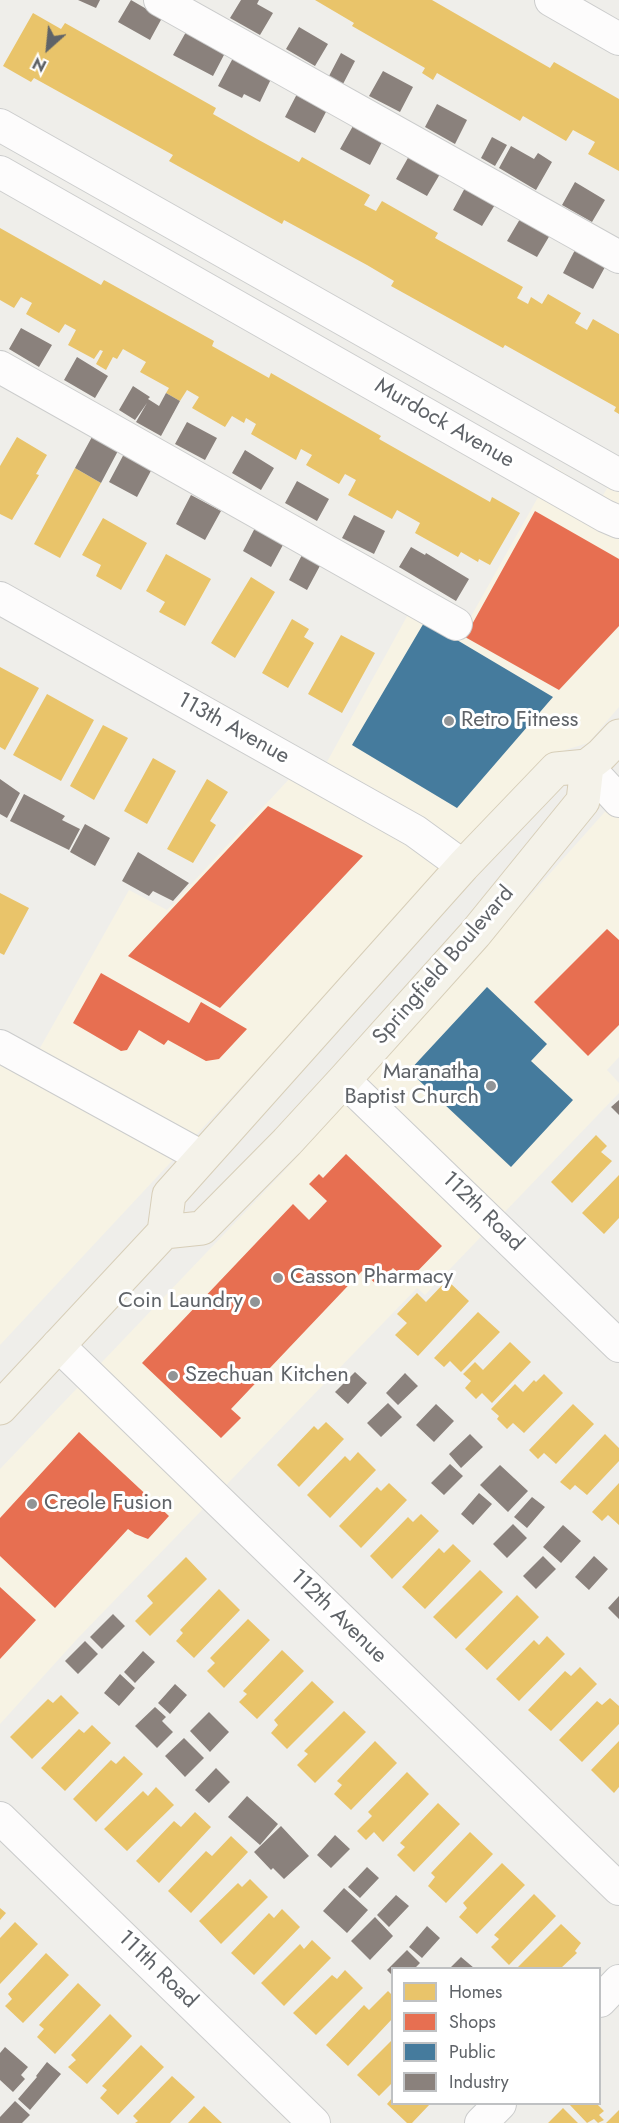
<!DOCTYPE html>
<style>
body{margin:0}
#map{position:relative;width:619px;height:2123px;overflow:hidden;background:#efeeea;font-family:Jost,sans-serif}
canvas{display:block}
.legend{position:absolute;left:391px;top:1967px;width:210px;height:138px;box-sizing:border-box;background:#fff;border:2px solid #bfc1c3;margin:0;padding:8px 10px;list-style:none;font-size:18px;color:#5f6368}
.legend li{display:flex;align-items:center;gap:12px;height:30px}
.legend b{width:30px;border:2px solid #bfc1c3}
.north{position:absolute;left:18px;top:18px;width:60px;height:60px;-webkit-text-stroke:4px #fff;paint-order:stroke;rotate:207deg;font-size:16px;font-weight:700;line-height:24px;text-align:center;color:#5f6368}
.north::after{content:'';display:block;margin:auto;width:21px;height:27px;background:#5f6368;clip-path:polygon(50% 0,100% 100%,50% 72%,0 100%)}
</style>
<div id="map">
<canvas width="619" height="2123"></canvas>
<ul class="legend">
<li><b style="height:16px;background:#e9c46a"></b>Homes</li>
<li><b style="height:16px;background:#e76f51"></b>Shops</li>
<li><b style="height:16px;background:#457b9d"></b>Public</li>
<li><b style="height:16px;background:#8a817c"></b>Industry</li>
</ul>
<div class="north">N</div>
</div>
<script>
const ctx = document.querySelector('canvas').getContext('2d');
ctx.lineJoin = 'round';
function fill(path, color) {
  ctx.fillStyle = color;
  ctx.fill(path, 'evenodd');
}
function toPath(rows) {
  const path = new Path2D();
  for (const r of rows) {
    path.moveTo(r[0], r[1]);
    for (let i = 2; i < r.length; i += 2) path.lineTo(r[i], r[i + 1]);
  }
  return path;
}
function strokePath(path, color, width, dash) {
  ctx.strokeStyle = color;
  ctx.lineWidth = width;
  ctx.lineCap = dash ? 'butt' : 'round';
  ctx.setLineDash(dash || []);
  ctx.stroke(path);
}
function drawText(font, color, halo, rows, align = 'center') {
  ctx.font = font + ' Jost,sans-serif';
  ctx.lineWidth = 6;
  ctx.setLineDash([]);
  ctx.textBaseline = 'middle';
  ctx.strokeStyle = halo;
  ctx.fillStyle = color;
  for (const [text, x, y, turn = 0] of rows) {
    ctx.save();
    ctx.translate(x, y);
    ctx.rotate((+turn || 0) * Math.PI / 180);
    ctx.textAlign = isNaN(turn) ? turn : align;
    if (halo) ctx.strokeText(text, 0, 0);
    ctx.fillText(text, 0, 0);
    ctx.restore();
  }
}
fill(toPath([
 [555,467,602,497,619,468,619,707,588,743,552,754,0,1345,0,1039,36,1055,129,890,167,910,305,762,322,771,411,609,460,636],
 [619,796,619,1057,607,1070,619,1083,619,1093,425,1295,417,1288,78,1638,0,1724,0,1469,289,1166]
]), '#f7f3e4');
fill(toPath([
 [315,0,432,0,550,68,554,62,619,99,619,171,588,154,595,142,573,130,566,141,523,116,520,121,437,73,433,80,422,73,425,68,352,26,354,23],
 [33,13,61,29,65,23,216,108,213,114,257,139,299,162,302,157,370,195,364,205,376,211,382,201,438,233,435,238,523,287,517,298,528,304,531,297,542,304,548,294,581,313,575,323,587,330,593,319,619,334,619,414,614,411,616,407,505,345,503,348,391,286,394,281,367,265,284,220,282,224,169,161,173,155,34,78,31,82,3,66],
 [0,228,101,285,104,280,214,341,212,346,269,378,271,373,381,436,379,439,490,502,492,497,520,513,490,565,479,559,478,562,461,552,458,557,415,533,420,523,397,510,392,519,348,495,356,480,345,474,339,484,306,465,312,455,301,449,296,460,251,434,256,424,246,418,244,423,232,416,225,427,192,408,199,397,187,390,180,401,166,393,169,388,140,372,146,362,123,349,117,359,113,357,106,370,96,364,103,351,100,350,94,359,68,345,76,330,65,324,59,333,26,314,32,303,21,297,14,308,0,300],
 [17,437,47,455,36,474,39,475,12,520,0,514,0,466],
 [75,468,101,483,60,558,34,544],
 [103,518,147,543,121,590,96,576,101,565,82,555],
 [166,554,211,579,185,626,159,612,165,602,146,591],
 [251,577,275,592,235,658,211,643],
 [292,619,309,629,304,637,314,643,288,688,262,673],
 [341,635,375,653,342,713,308,694],
 [0,667,39,688,5,750,0,747],
 [47,694,94,720,61,781,13,755],
 [103,725,128,738,94,800,70,786],
 [153,758,176,771,147,824,124,811],
 [207,779,228,792,210,821,216,825,193,863,167,849],
 [0,893,29,908,4,955,0,953],
 [596,1135,607,1146,601,1152,612,1161,572,1203,551,1182],
 [619,1175,619,1218,604,1234,582,1213],
 [447,1280,469,1301,418,1356,395,1335,407,1323,397,1314,417,1293,426,1302],
 [478,1312,500,1332,461,1372,450,1361,444,1367,434,1358],
 [510,1342,531,1362,492,1403,482,1393,476,1399,465,1388,471,1381,463,1374,475,1362,483,1370],
 [544,1374,563,1393,524,1433,513,1423,507,1429,497,1419,499,1416,491,1409,515,1384,523,1392,534,1380,536,1382],
 [573,1404,594,1424,556,1464,544,1453,538,1459,529,1450],
 [326,1422,344,1439,299,1487,277,1465,314,1426,318,1430],
 [605,1434,619,1448,619,1461,587,1495,575,1485,570,1490,560,1482],
 [358,1452,376,1470,330,1518,307,1495,345,1456,350,1461],
 [389,1483,407,1500,361,1548,339,1526,377,1487,381,1491],
 [619,1483,619,1525,608,1515,602,1521,592,1512],
 [421,1514,439,1531,392,1579,370,1556,408,1517,413,1522],
 [453,1544,471,1561,425,1609,402,1587,439,1548,444,1553],
 [186,1557,207,1579,150,1636,135,1621,153,1603,147,1596],
 [480,1570,503,1592,456,1639,433,1617],
 [219,1589,240,1610,194,1658,176,1641,183,1633,180,1630],
 [517,1595,539,1617,487,1670,465,1649],
 [248,1619,270,1640,224,1688,207,1671,215,1663,210,1658],
 [547,1636,565,1654,519,1701,496,1679,534,1640,539,1645],
 [282,1650,304,1671,257,1719,239,1702,247,1694,243,1691],
 [580,1667,597,1684,551,1731,528,1710,565,1671,571,1676],
 [312,1681,334,1702,287,1749,271,1733,278,1725,274,1720],
 [61,1695,79,1713,32,1759,10,1737,48,1699,53,1703],
 [610,1698,619,1706,619,1724,582,1762,559,1740,597,1701,602,1705],
 [344,1711,366,1732,315,1783,297,1765,308,1754,304,1751],
 [92,1725,111,1743,65,1791,41,1768,79,1729,84,1733],
 [375,1741,397,1763,351,1810,334,1794,342,1785,337,1781],
 [619,1741,619,1787,614,1793,591,1770],
 [124,1756,143,1774,96,1822,73,1799,111,1760,116,1764],
 [407,1772,429,1794,383,1842,374,1832,366,1840,357,1831,372,1816,368,1812],
 [156,1787,174,1805,127,1851,104,1829,143,1791,148,1796],
 [438,1803,460,1824,414,1872,397,1855,405,1847,400,1843],
 [195,1812,211,1827,159,1883,136,1861,174,1821,181,1827],
 [470,1832,493,1854,446,1903,428,1886,435,1877,431,1873],
 [231,1836,248,1852,191,1913,168,1891,206,1851,212,1856],
 [502,1863,525,1885,477,1934,459,1917,467,1908,463,1903],
 [250,1879,268,1897,221,1944,199,1921,238,1883,242,1887],
 [534,1894,556,1916,509,1965,491,1947,499,1939,494,1935],
 [0,1908,6,1913,0,1920],
 [282,1909,300,1927,254,1975,231,1953,269,1913,274,1918],
 [15,1922,38,1944,0,1984,0,1938],
 [561,1924,581,1943,575,1951,577,1953,561,1968,517,1968],
 [312,1940,331,1958,284,2006,261,1983,300,1944,304,1949],
 [46,1953,69,1975,23,2023,5,2006,12,1999,8,1994],
 [345,1970,363,1988,316,2035,293,2013,332,1975,337,1979],
 [78,1983,101,2005,55,2054,37,2037,44,2029,39,2025],
 [388,1991,392,1995,392,2019,348,2066,326,2045,364,2005,369,2010],
 [110,2014,132,2036,87,2084,68,2067,76,2060,71,2055],
 [392,2040,392,2083,379,2096,357,2075],
 [141,2045,164,2067,118,2115,100,2098,107,2090,102,2086],
 [172,2076,195,2097,170,2123,135,2123,138,2121,133,2116],
 [392,2098,392,2104,430,2104,412,2123,407,2123,387,2104],
 [569,2104,597,2104,604,2111,599,2115,604,2120,598,2123,594,2119,587,2123],
 [204,2106,222,2123,188,2123],
 [563,2108,578,2123,548,2123],
 [619,2110,619,2123,606,2123]
]), '#e9c46a');
fill(toPath([
 [535,511,619,559,619,626,559,690,465,637],
 [268,806,363,856,220,1008,128,956],
 [607,929,619,940,619,1025,588,1056,534,1002],
 [101,973,189,1023,201,1002,247,1029,219,1059,206,1061,168,1040,164,1045,139,1030,127,1050,121,1051,73,1023],
 [346,1154,442,1246,408,1281,393,1268,377,1285,362,1271,231,1409,241,1418,221,1438,142,1363,293,1204,309,1220,327,1201,309,1184,319,1174,323,1178],
 [79,1432,169,1516,148,1539,135,1534,128,1529,55,1608,0,1556,0,1518],
 [0,1587,36,1620,0,1659]
]), '#e76f51');
fill(toPath([
 [425,621,553,697,457,808,352,745],
 [487,987,547,1044,531,1061,573,1100,511,1167,409,1071]
]), '#457b9d');
fill(toPath([
 [78,0,100,0,96,8],
 [131,0,162,18,150,40,118,22],
 [241,0,259,0,257,4,273,13,260,35,230,18],
 [299,27,328,44,315,66,286,49],
 [186,32,225,53,213,76,173,55],
 [341,53,355,61,343,84,329,76],
 [233,58,271,79,260,102,244,94,242,98,218,86],
 [383,71,413,87,400,112,369,96],
 [297,94,327,110,315,133,285,117],
 [437,104,467,120,455,144,425,127],
 [353,126,382,142,370,165,340,149],
 [492,137,507,145,495,166,481,158],
 [511,146,534,159,538,153,552,162,536,190,499,168],
 [409,156,440,174,427,196,396,179],
 [575,182,605,200,592,222,562,205],
 [466,186,496,203,482,226,453,210],
 [520,219,550,235,537,257,507,241],
 [575,250,605,267,593,289,563,273],
 [21,328,52,345,39,367,9,349],
 [77,357,108,376,95,398,64,380],
 [133,386,150,397,148,399,159,406,166,393,180,401,161,436,136,422,147,403,135,420,119,410],
 [187,422,217,438,205,460,175,444],
 [93,435,119,449,101,483,75,468],
 [245,450,274,468,261,490,232,473],
 [125,452,153,467,137,497,109,482],
 [297,481,329,499,317,521,285,503],
 [191,495,221,511,205,540,176,524],
 [354,515,385,531,374,554,342,538],
 [256,526,284,543,271,567,243,551],
 [411,547,425,555,426,553,469,579,456,601,399,567],
 [303,553,322,562,307,590,289,580],
 [0,779,20,793,7,818,0,814],
 [24,794,65,816,62,820,80,829,69,850,10,821],
 [85,824,110,838,95,866,70,852],
 [138,852,189,883,173,901,153,891,149,896,122,881],
 [619,1100,619,1115,611,1107],
 [355,1372,367,1383,348,1404,335,1392],
 [405,1373,418,1386,398,1405,386,1393],
 [388,1403,402,1417,381,1437,367,1423],
 [436,1404,454,1421,434,1442,416,1425],
 [470,1434,483,1447,461,1468,449,1454],
 [450,1464,463,1476,444,1495,431,1483],
 [500,1465,528,1491,508,1512,480,1485],
 [479,1493,492,1504,473,1525,461,1514],
 [532,1497,545,1507,527,1528,514,1517],
 [513,1524,527,1538,507,1558,493,1544],
 [563,1525,581,1541,561,1563,543,1547],
 [543,1556,556,1569,536,1589,523,1576],
 [594,1556,608,1569,589,1590,575,1577],
 [619,1596,619,1619,608,1608],
 [113,1614,125,1626,102,1649,90,1637],
 [85,1641,98,1654,78,1674,65,1661],
 [143,1651,155,1662,135,1683,124,1672],
 [120,1674,135,1688,119,1706,104,1693],
 [175,1684,187,1695,170,1714,158,1703],
 [155,1707,166,1717,162,1721,173,1732,157,1748,135,1726],
 [209,1712,229,1732,210,1752,190,1731],
 [184,1738,204,1758,185,1777,165,1756],
 [216,1768,230,1782,209,1803,195,1790],
 [247,1796,278,1824,260,1845,228,1817],
 [281,1826,309,1856,284,1879,273,1868,271,1870,254,1852],
 [335,1835,350,1849,331,1868,317,1855],
 [367,1867,379,1878,360,1898,348,1887],
 [344,1888,368,1910,347,1933,323,1911],
 [396,1895,409,1906,389,1927,377,1915],
 [375,1917,393,1936,370,1960,351,1941],
 [427,1926,440,1938,422,1958,409,1947],
 [407,1950,420,1963,415,1968,393,1968,392,1975,387,1970],
 [461,1957,474,1968,450,1968],
 [5,2047,28,2067,21,2075,25,2079,13,2092,0,2080,0,2053],
 [47,2062,61,2074,30,2110,18,2099,37,2077,36,2076],
 [15,2101,30,2115,22,2123,0,2123,0,2117]
]), '#8a817c');
const minor = toPath([
 [160,0,619,257],
 [551,0,619,39],
 [0,125,619,475],
 [0,172,605,516,619,522],
 [0,367,456,624],
 [0,598,415,831,463,866],
 [587,766,619,801],
 [0,1046,202,1157],
 [344,1080,619,1346],
 [58,1345,619,1889],
 [0,1818,314,2123],
 [600,2001,619,1981],
 [481,2123,500,2104]
]);
const major = toPath([
 [164,1232,202,1228,287,1142,344,1080,475,934,583,801,587,766],
 [0,1408,164,1232,169,1195,463,866,556,769,587,766,601,755,619,736]
]);
strokePath(minor, '#cbcccc', 34);
strokePath(major, '#d7ceb8', 35);
strokePath(minor, '#fdfcfc', 32);
strokePath(major, '#f4f2e9', 33);
for (const [x, y, r, color] of [
 [449,721,6,"#919496"],
 [491,1086,6,"#919496"],
 [278,1278,6,"#919496"],
 [255,1302,6,"#919496"],
 [173,1376,6,"#919496"],
 [32,1504,6,"#919496"]
]) {
  const dot = new Path2D();
  dot.arc(x, y, r, 0, 2 * Math.PI);
  ctx.fillStyle = color;
  ctx.fill(dot);
  strokePath(dot, '#fff', 2);
}
drawText('22px', '#5f6368', '#fff', [
 ["Murdock Avenue",444,424,30],
 ["113th Avenue",233,729,29],
 ["Springfield Boulevard",444,966,-49],
 ["112th Road",482,1212,44],
 ["112th Avenue",338,1617,44],
 ["111th Road",157,1970,44]
]);
drawText('22px', '#5f6368', '#fff', [
 ["Retro Fitness",461,721],
 ["Maranatha",479,1073,"right"],
 ["Baptist Church",479,1098,"right"],
 ["Casson Pharmacy",290,1278],
 ["Coin Laundry",243,1302,"right"],
 ["Szechuan Kitchen",185,1376],
 ["Creole Fusion",44,1504]
], 'left');
</script>
